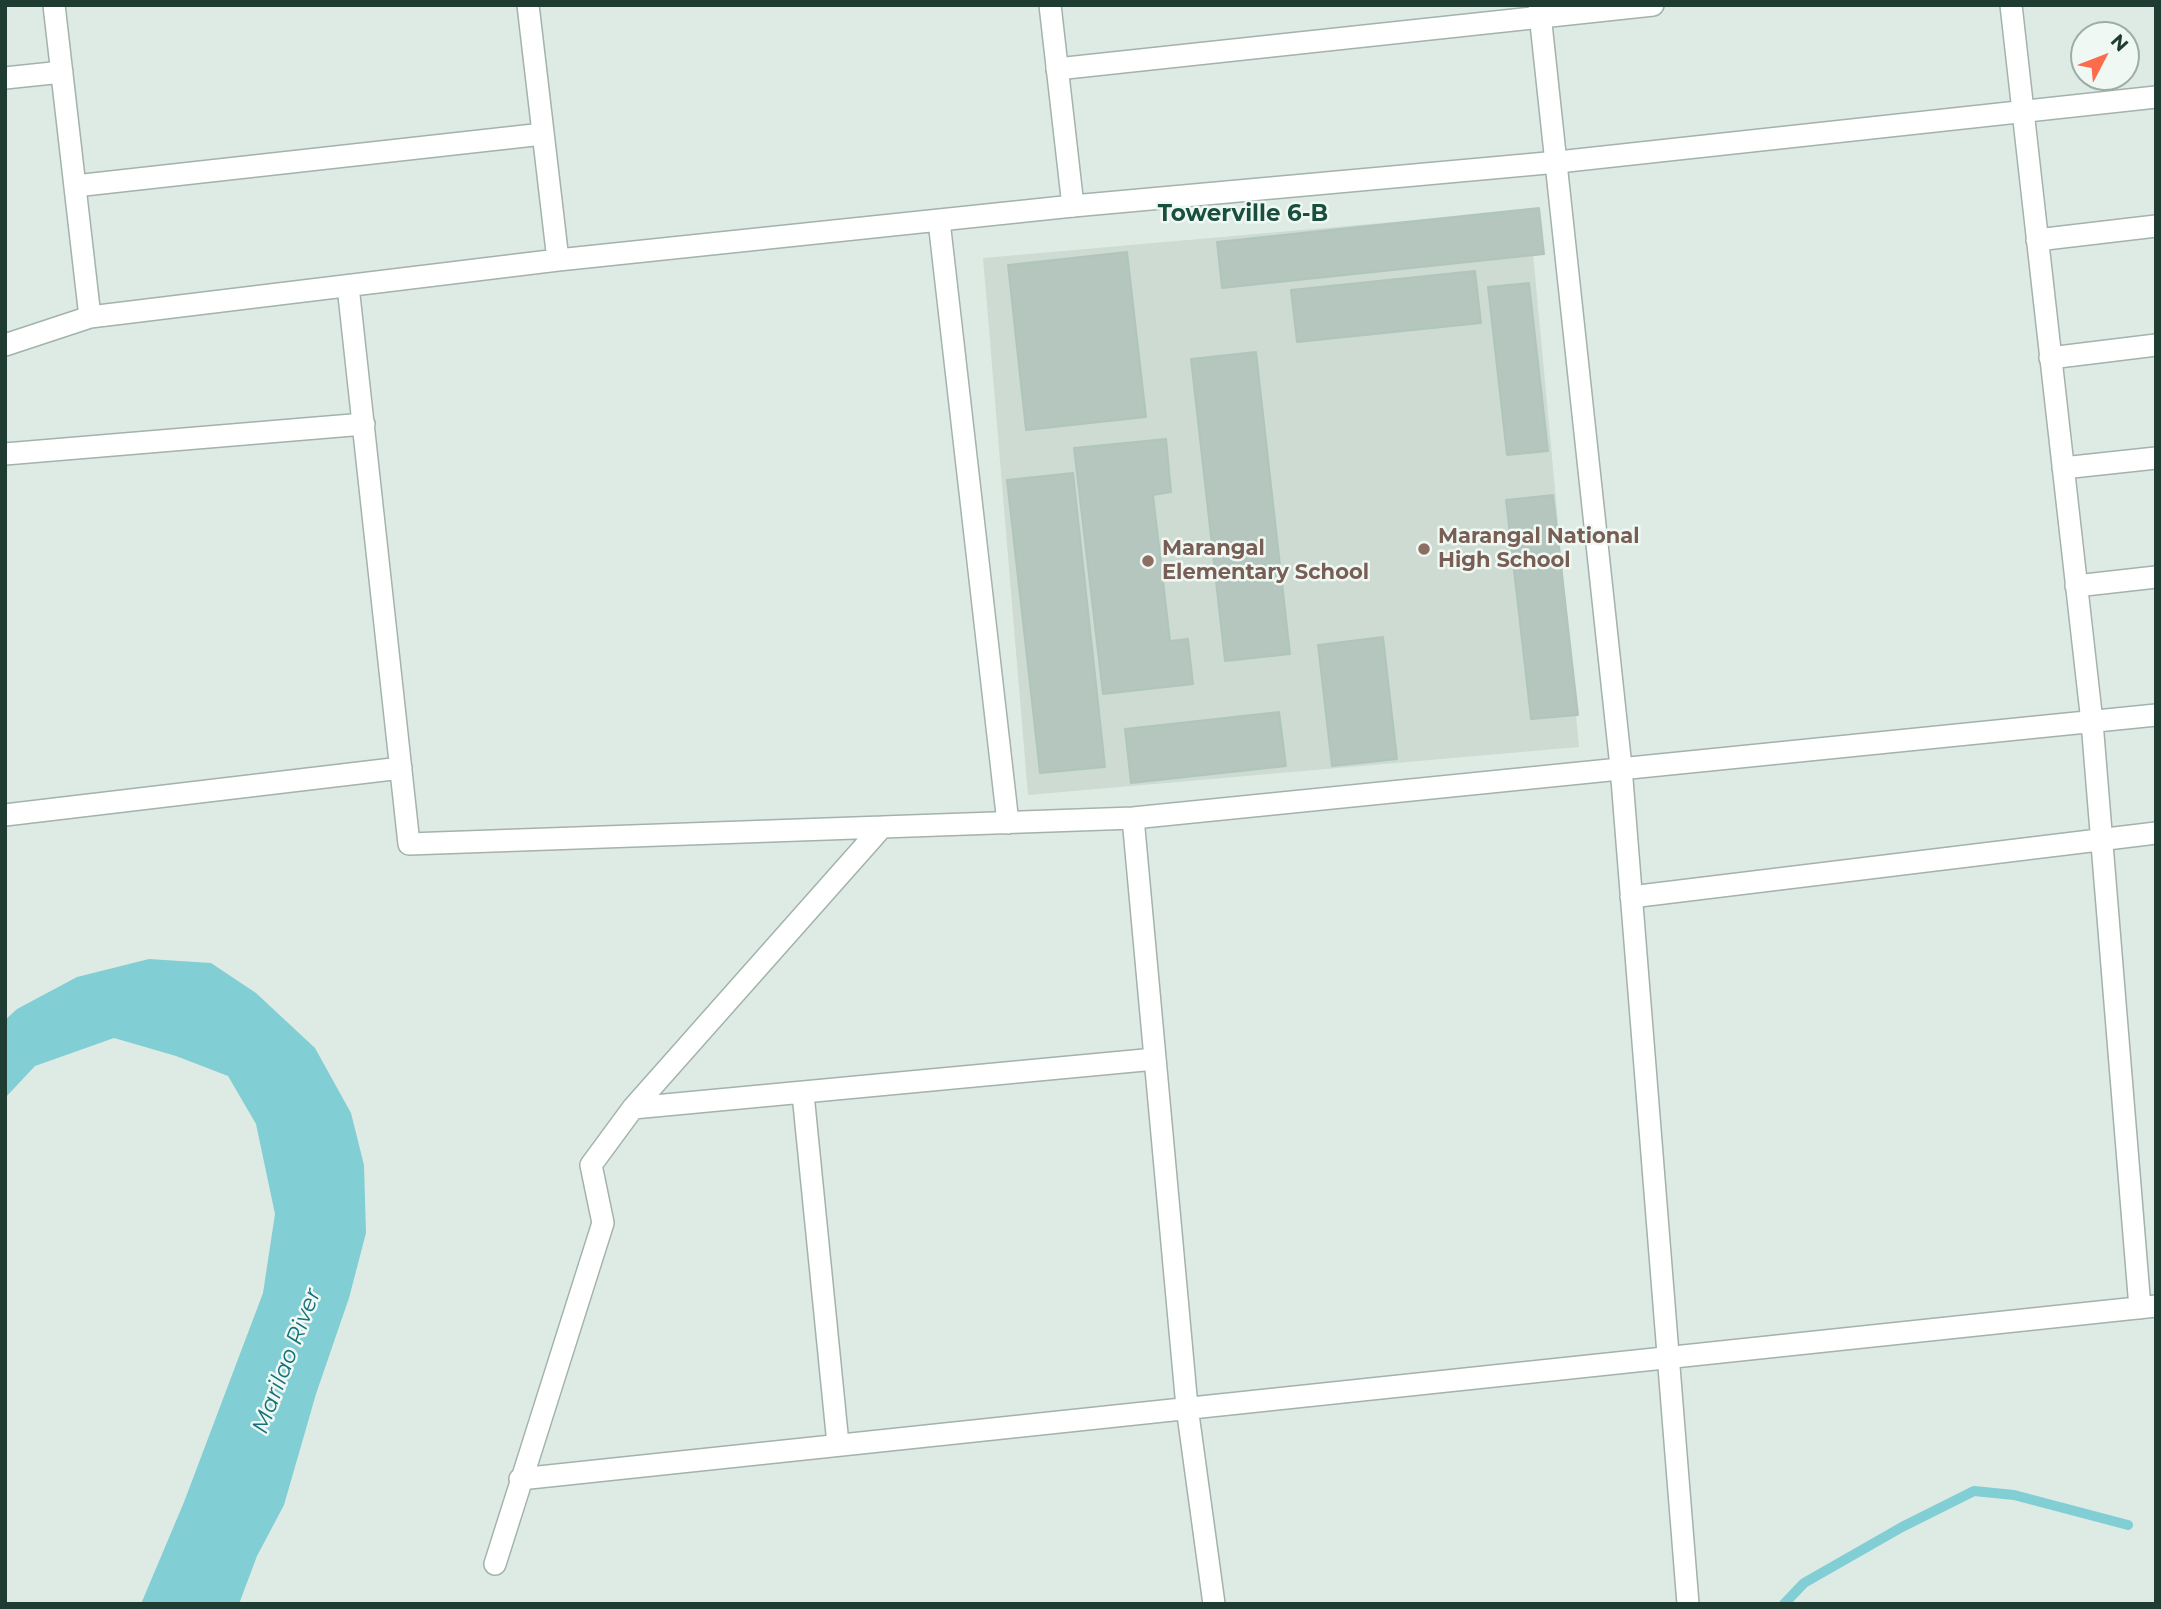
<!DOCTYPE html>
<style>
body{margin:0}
#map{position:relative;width:2161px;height:1609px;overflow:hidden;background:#deebe4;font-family:Montserrat,sans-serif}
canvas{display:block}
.frame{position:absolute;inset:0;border:7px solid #1f3c32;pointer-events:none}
.north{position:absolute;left:2070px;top:21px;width:70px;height:70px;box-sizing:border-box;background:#eff8f3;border:2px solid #9cada6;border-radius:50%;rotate:48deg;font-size:19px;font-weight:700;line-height:28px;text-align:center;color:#1f3c32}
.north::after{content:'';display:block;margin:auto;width:24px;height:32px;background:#fb6b4c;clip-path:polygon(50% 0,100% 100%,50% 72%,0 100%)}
</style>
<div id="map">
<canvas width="2161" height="1609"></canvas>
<div class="frame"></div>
<div class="north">N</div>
</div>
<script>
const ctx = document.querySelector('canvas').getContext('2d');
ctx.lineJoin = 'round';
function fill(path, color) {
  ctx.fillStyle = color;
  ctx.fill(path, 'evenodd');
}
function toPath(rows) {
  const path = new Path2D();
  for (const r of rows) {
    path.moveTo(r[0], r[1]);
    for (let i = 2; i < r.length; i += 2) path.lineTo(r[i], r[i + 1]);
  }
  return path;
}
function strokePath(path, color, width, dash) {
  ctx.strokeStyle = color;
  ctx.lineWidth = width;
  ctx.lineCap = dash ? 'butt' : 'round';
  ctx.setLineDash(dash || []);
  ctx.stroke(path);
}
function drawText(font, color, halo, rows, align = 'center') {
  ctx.font = font + ' Montserrat,sans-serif';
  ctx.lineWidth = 5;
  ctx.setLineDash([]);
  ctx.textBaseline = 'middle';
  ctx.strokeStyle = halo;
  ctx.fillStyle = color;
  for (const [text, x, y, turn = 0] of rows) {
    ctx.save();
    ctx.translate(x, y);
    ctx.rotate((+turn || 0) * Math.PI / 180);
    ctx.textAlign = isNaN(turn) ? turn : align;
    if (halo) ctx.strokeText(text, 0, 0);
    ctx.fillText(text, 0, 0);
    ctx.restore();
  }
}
fill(toPath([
 [1529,210,1579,747,1028,795,983,258]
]), '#cddbd3');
fill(toPath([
 [149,959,211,963,256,993,315,1048,351,1113,364,1165,366,1233,349,1298,316,1394,284,1505,257,1556,239,1604,141,1604,184,1502,263,1293,275,1214,256,1124,228,1076,176,1056,114,1038,35,1066,5,1098,5,1020,17,1009,77,977]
]), '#82ced5');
strokePath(toPath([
 [1784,1604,1804,1583,1902,1527,1974,1491,2014,1495,2128,1525]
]), '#82ced5', 10);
const building = toPath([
 [1539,208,1544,254,1222,288,1217,242,1539,208],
 [1127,252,1146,417,1026,430,1008,265,1127,252],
 [1475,271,1481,323,1297,342,1291,290,1475,271],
 [1529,283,1548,451,1507,455,1488,287,1529,283],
 [1256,352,1290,654,1225,661,1191,359,1256,352],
 [1166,439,1171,492,1153,495,1170,641,1188,639,1193,684,1103,694,1074,448,1166,439],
 [1073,473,1105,767,1040,773,1007,480,1073,473],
 [1553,495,1578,715,1531,719,1506,500,1553,495],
 [1383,637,1397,759,1332,766,1318,645,1383,637],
 [1279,712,1286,766,1131,783,1125,729,1279,712]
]);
fill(building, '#b4c6bd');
strokePath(building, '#b0c5bb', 2);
const minor = toPath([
 [54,5,90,317],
 [528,5,558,260],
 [1539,5,1621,767,1688,1604],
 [2011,5,2092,722,2140,1308],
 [1057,69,1653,5],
 [5,78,62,72],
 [75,186,543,134],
 [939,221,1008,823],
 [2037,240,2156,226],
 [348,286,409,844,1133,818,2156,715],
 [5,345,90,317,558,260,1073,206],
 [2050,358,2156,345],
 [5,454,364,424],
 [2063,468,2156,458],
 [2076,586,2156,577],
 [5,815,401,768],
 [1133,818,1187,1407,1214,1604],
 [1631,897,2156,833],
 [803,1094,838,1444],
 [633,1108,1155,1059],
 [520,1479,2156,1306],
 [495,1564,603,1223,591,1165,633,1108,882,827]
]);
const tertiary = toPath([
 [1050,5,1073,206,1558,162,2156,97]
]);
strokePath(minor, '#a1b3ab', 24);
strokePath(tertiary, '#a1b3ab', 24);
strokePath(minor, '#fff', 21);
strokePath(tertiary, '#fff', 21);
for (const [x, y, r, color] of [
 [1424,549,7,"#8d6e63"],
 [1148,561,7,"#8d6e63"]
]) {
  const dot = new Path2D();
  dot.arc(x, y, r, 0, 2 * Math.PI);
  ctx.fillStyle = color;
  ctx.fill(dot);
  strokePath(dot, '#eff8f3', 2.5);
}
drawText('bold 21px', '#785e54', '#eff8f3', [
 ["Marangal National",1438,537],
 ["High School",1438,561],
 ["Marangal",1162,549],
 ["Elementary School",1162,573]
], 'left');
drawText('bold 23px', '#194f3e', '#eff8f3', [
 ["Towerville 6-B",1243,214]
]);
drawText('italic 23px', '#15717b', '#eff8f3', [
 ["Marilao River",287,1361,-69]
]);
</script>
